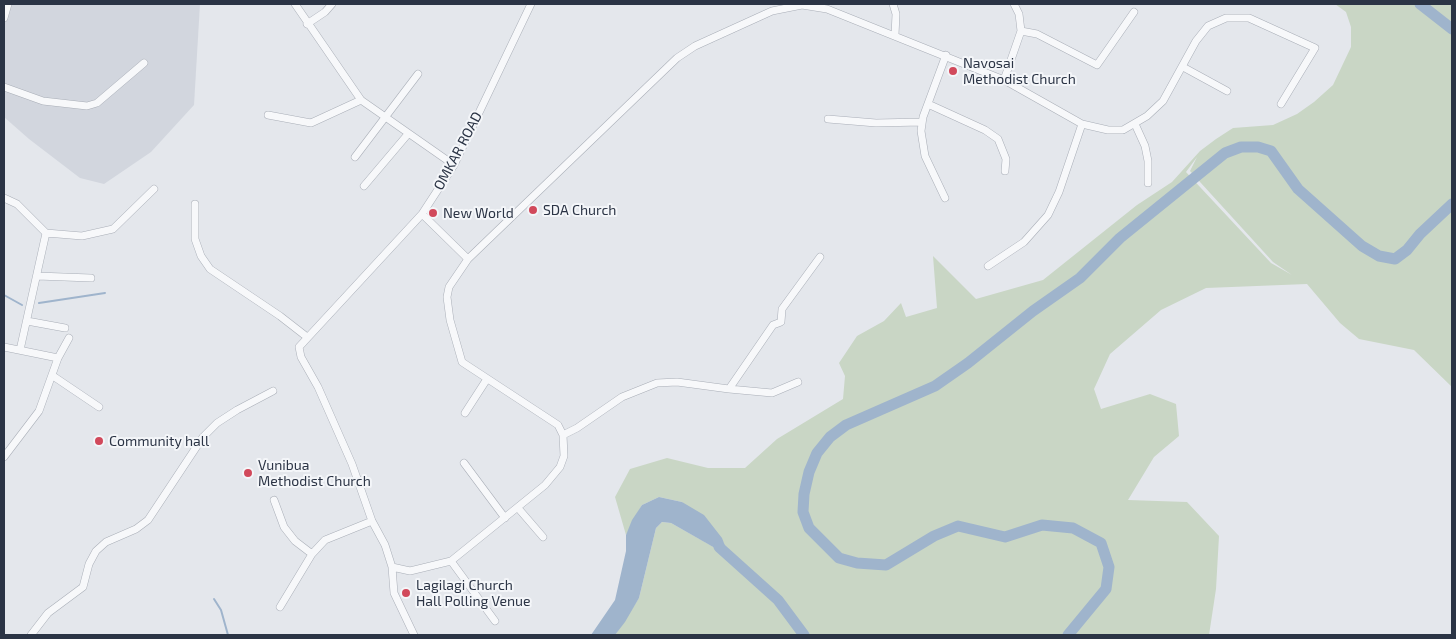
<!DOCTYPE html>
<style>
body{margin:0}
#map{position:relative;width:1456px;height:639px;overflow:hidden;background:#e4e7ec;font-family:"Exo 2",sans-serif}
canvas{display:block}
.frame{position:absolute;inset:0;border:5px solid #2b3445;pointer-events:none}
</style>
<div id="map">
<canvas width="1456" height="639"></canvas>
<div class="frame"></div>
</div>
<script>
const ctx = document.querySelector('canvas').getContext('2d');
ctx.lineJoin = 'round';
function fill(path, color) {
  ctx.fillStyle = color;
  ctx.fill(path, 'evenodd');
}
function toPath(rows) {
  const path = new Path2D();
  for (const r of rows) {
    path.moveTo(r[0], r[1]);
    for (let i = 2; i < r.length; i += 2) path.lineTo(r[i], r[i + 1]);
  }
  return path;
}
function strokePath(path, color, width, dash) {
  ctx.strokeStyle = color;
  ctx.lineWidth = width;
  ctx.lineCap = dash ? 'butt' : 'round';
  ctx.setLineDash(dash || []);
  ctx.stroke(path);
}
function drawText(font, color, halo, rows, align = 'center') {
  ctx.font = font + ' "Exo 2",sans-serif';
  ctx.lineWidth = 4;
  ctx.setLineDash([]);
  ctx.textBaseline = 'middle';
  ctx.strokeStyle = halo;
  ctx.fillStyle = color;
  for (const [text, x, y, turn = 0] of rows) {
    ctx.save();
    ctx.translate(x, y);
    ctx.rotate((+turn || 0) * Math.PI / 180);
    ctx.textAlign = isNaN(turn) ? turn : align;
    if (halo) ctx.strokeText(text, 0, 0);
    ctx.fillText(text, 0, 0);
    ctx.restore();
  }
}
fill(toPath([
 [4,4,200,4,194,105,151,152,104,184,80,178,29,139,4,117]
]), '#d2d6de');
fill(toPath([
 [1335,4,1452,4,1452,387,1414,350,1359,339,1340,323,1307,284,1206,288,1161,310,1110,354,1094,389,1101,409,1150,394,1176,404,1179,436,1154,457,1128,500,1187,502,1219,536,1216,589,1209,635,615,635,639,598,656,528,662,522,671,523,728,555,682,502,659,497,642,505,626,535,615,497,630,469,667,458,708,468,745,468,777,439,843,399,845,376,839,363,857,336,884,321,901,303,906,317,937,308,933,256,976,299,1043,280,1137,205,1172,182,1200,151,1216,139,1233,128,1273,125,1297,114,1314,102,1333,85,1351,47,1351,27,1346,12],
 [1197,157,1190,171,1273,262,1292,275,1271,263,1186,172]
]), '#c9d6c5');
fill(toPath([
 [659,497,682,502,704,515,722,538,729,556,671,523,662,522,656,528,639,598,625,622,615,635,591,635,615,600,626,551,626,535,632,520,642,505]
]), '#9fb4cc');
strokePath(toPath([
 [4,295,22,305],
 [39,303,105,293],
 [214,599,221,610,228,635]
]), '#9fb4cc', 2);
strokePath(toPath([
 [1420,4,1452,29],
 [719,547,778,600,804,635],
 [1068,635,1106,589,1109,567,1101,543,1073,528,1042,525,1005,537,958,526,934,536,886,565,857,563,839,558,809,528,803,512,804,494,809,472,817,453,830,437,846,425,935,386,968,363,1033,311,1080,278,1120,238,1225,153,1241,147,1258,147,1271,151,1298,189,1362,246,1379,256,1395,259,1407,250,1420,234,1452,204]
]), '#9fb4cc', 11);
const minor = toPath([
 [295,4,361,100,454,165],
 [893,4,896,14,895,35],
 [4,18,8,4],
 [307,24,325,12,332,4],
 [1021,31,1037,34,1097,65,1134,12],
 [1183,67,1227,91],
 [1004,80,1021,31,1019,14,1014,4],
 [4,87,43,101,87,106,97,103,144,63],
 [928,104,985,130,998,139,1006,159,1005,171],
 [268,115,311,123,361,100],
 [828,119,876,123,922,122],
 [1135,124,1145,146,1148,161,1148,183],
 [355,157,418,74],
 [364,186,408,134],
 [4,198,17,204,46,233,20,350],
 [945,198,925,156,921,131,923,117,946,55],
 [195,204,195,239,201,256,210,269,280,316,307,337],
 [422,214,468,259],
 [46,233,82,236,113,229,154,189],
 [988,266,1024,242,1048,215,1059,192,1082,124],
 [37,276,91,278],
 [27,321,65,328],
 [4,347,58,358],
 [53,376,99,407],
 [729,389,772,393,798,382],
 [465,413,487,379],
 [563,435,577,428,622,397,657,383,677,382,729,389,773,325,781,322,782,309,820,257],
 [4,457,39,411,58,358,69,338],
 [464,463,505,518],
 [274,500,284,527,295,541,312,554],
 [518,508,543,537],
 [451,561,495,621],
 [392,567,410,571,451,561,545,485,560,467,564,456,563,435,558,425,462,362,450,320,447,297,449,287,468,259,677,58,695,46,772,11,802,5,827,9,1004,80,1082,124,1108,130,1123,130,1147,116,1163,101,1196,41,1208,26,1226,18,1249,18,1315,48,1281,104],
 [280,607,312,554,325,540,372,521],
 [31,635,48,613,83,587,89,564,96,551,106,542,136,529,148,520,203,437,217,423,237,410,273,391],
 [414,635,394,593,392,567,385,545,372,521,352,464,318,387,301,357,299,347,422,214,454,165,531,4]
]);
strokePath(minor, '#a9aeb7', 8);
strokePath(minor, '#f7f8fa', 7);
for (const [x, y, r, color] of [
 [953,71,5,"#d1495b"],
 [533,210,5,"#d1495b"],
 [433,213,5,"#d1495b"],
 [99,441,5,"#d1495b"],
 [248,473,5,"#d1495b"],
 [406,593,5,"#d1495b"]
]) {
  const dot = new Path2D();
  dot.arc(x, y, r, 0, 2 * Math.PI);
  ctx.fillStyle = color;
  ctx.fill(dot);
  strokePath(dot, '#f4f6f9', 2);
}
drawText('14px', '#2b3445', '#f4f6f9', [
 ["Navosai",963,63],
 ["Methodist Church",963,79],
 ["SDA Church",543,210],
 ["New World",443,213],
 ["Community hall",109,441],
 ["Vunibua",258,465],
 ["Methodist Church",258,481],
 ["Lagilagi Church",416,585],
 ["Hall Polling Venue",416,601]
], 'left');
drawText('14px', '#2b3445', '#f4f6f9', [
 ["OMKAR ROAD",458,151,-62]
]);
</script>
